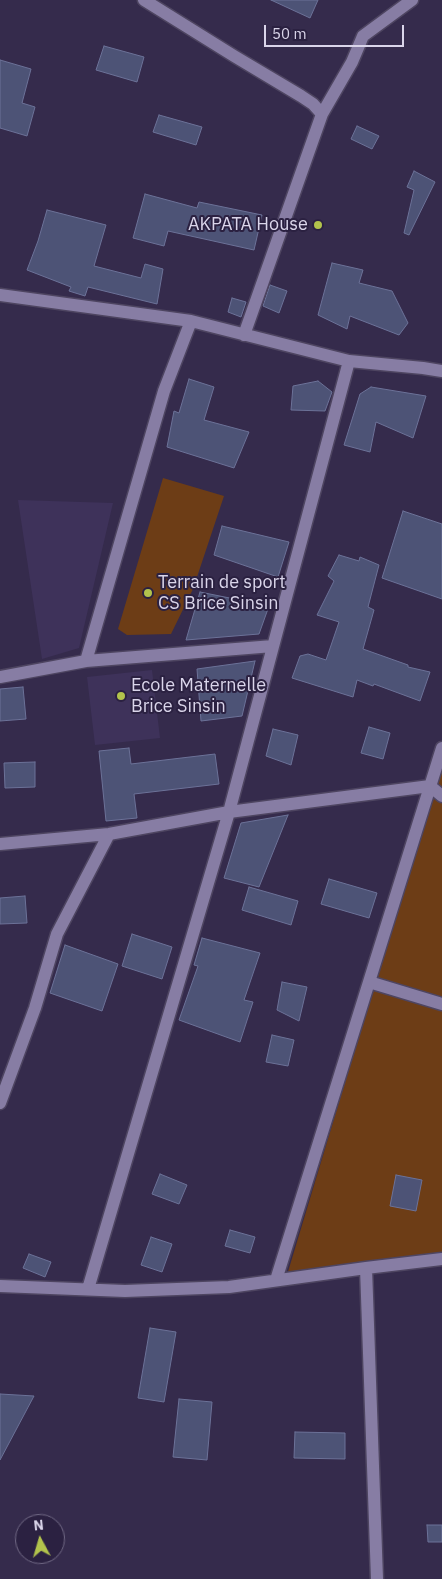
<!DOCTYPE html>
<style>
body{margin:0}
#map{position:relative;width:442px;height:1579px;overflow:hidden;background:#352b4c;font-family:"IBM Plex Sans",sans-serif}
canvas{display:block}
.north{position:absolute;left:15px;top:1514px;width:50px;height:50px;box-sizing:border-box;background:#2b2141;border:1px solid #716985;border-radius:50%;rotate:354deg;font-size:14px;font-weight:700;line-height:20px;text-align:center;color:#dad5ea}
.north::after{content:'';display:block;margin:auto;width:18px;height:22px;background:#b2c34c;clip-path:polygon(50% 0,100% 100%,50% 72%,0 100%)}
.scale{position:absolute;left:264px;top:25px;width:140px;height:22px;box-sizing:border-box;border:2px solid #dad5ea;border-top:0;padding-left:6px;font-size:15px;line-height:18px;white-space:nowrap;color:#dad5ea;-webkit-text-stroke:4px #2b2141;paint-order:stroke}
</style>
<div id="map">
<canvas width="442" height="1579"></canvas>
<div class="north">N</div>
<div class="scale">50 m</div>
</div>
<script>
const ctx = document.querySelector('canvas').getContext('2d');
ctx.lineJoin = 'round';
function fill(path, color) {
  ctx.fillStyle = color;
  ctx.fill(path, 'evenodd');
}
function toPath(rows) {
  const path = new Path2D();
  for (const r of rows) {
    path.moveTo(r[0], r[1]);
    for (let i = 2; i < r.length; i += 2) path.lineTo(r[i], r[i + 1]);
  }
  return path;
}
function strokePath(path, color, width, dash) {
  ctx.strokeStyle = color;
  ctx.lineWidth = width;
  ctx.lineCap = dash ? 'butt' : 'round';
  ctx.setLineDash(dash || []);
  ctx.stroke(path);
}
function drawText(font, color, halo, rows, align = 'center') {
  ctx.font = font + ' "IBM Plex Sans",sans-serif';
  ctx.lineWidth = 4;
  ctx.setLineDash([]);
  ctx.textBaseline = 'middle';
  ctx.strokeStyle = halo;
  ctx.fillStyle = color;
  for (const [text, x, y, turn = 0] of rows) {
    ctx.save();
    ctx.translate(x, y);
    ctx.rotate((+turn || 0) * Math.PI / 180);
    ctx.textAlign = isNaN(turn) ? turn : align;
    if (halo) ctx.strokeText(text, 0, 0);
    ctx.fillText(text, 0, 0);
    ctx.restore();
  }
}
fill(toPath([
 [18,500,113,503,79,648,42,659],
 [152,670,160,738,95,745,87,677]
]), '#3e325a');
fill(toPath([
 [163,478,224,496,193,589,171,634,127,635,118,629],
 [442,765,442,1264,287,1275,435,783]
]), '#6d3d16');
const building = toPath([
 [271,0,318,0,310,18,271,0],
 [104,46,144,57,137,82,96,70,104,46],
 [0,60,31,69,22,103,35,107,27,136,0,128,0,60],
 [159,115,202,127,196,145,153,132,159,115],
 [357,126,379,136,372,149,351,139,357,126],
 [414,171,435,182,409,235,404,233,414,190,407,187,414,171],
 [145,194,197,208,199,202,262,215,254,250,168,231,164,246,133,238,145,194],
 [47,210,106,225,94,266,141,278,145,264,163,269,157,304,88,287,85,296,69,291,71,287,27,270,38,241,47,210],
 [332,263,363,270,359,283,392,291,408,323,399,335,350,316,347,329,318,315,332,263],
 [270,285,287,291,279,313,263,306,270,285],
 [232,298,246,302,241,317,228,312,232,298],
 [189,379,214,387,204,420,249,432,234,468,167,447,174,411,179,413,189,379],
 [318,381,332,392,325,411,291,410,293,386,318,381],
 [371,387,426,396,413,438,376,422,370,452,344,445,360,394,371,387],
 [403,511,442,524,442,599,382,578,403,511],
 [222,526,289,542,278,577,214,555,222,526],
 [339,555,359,561,360,557,379,565,368,607,374,610,363,649,408,665,408,667,430,672,420,701,374,684,373,686,357,680,353,697,292,678,300,656,308,654,326,660,339,622,317,615,334,581,328,576,339,555],
 [200,592,269,606,259,634,186,640,200,592],
 [255,661,242,716,201,721,197,669,255,661],
 [23,687,26,719,0,721,0,689,23,687],
 [369,727,390,733,383,759,361,753,369,727],
 [273,729,298,735,291,765,266,756,273,729],
 [129,748,131,764,215,754,219,784,134,794,137,818,106,821,99,751,129,748],
 [35,762,35,787,5,788,4,763,35,762],
 [288,815,259,887,224,878,241,823,288,815],
 [329,879,377,893,369,918,321,904,329,879],
 [249,887,298,901,291,925,242,910,249,887],
 [25,896,27,923,0,924,0,898,25,896],
 [132,934,172,947,162,979,122,966,132,934],
 [202,938,260,953,244,1000,253,1002,240,1042,179,1020,198,966,194,965,202,938],
 [65,945,118,964,102,1011,50,993,65,945],
 [282,982,307,987,299,1021,277,1010,282,982],
 [272,1035,294,1040,288,1066,266,1062,272,1035],
 [160,1174,187,1185,179,1204,152,1194,160,1174],
 [396,1175,422,1180,416,1211,390,1206,396,1175],
 [230,1230,255,1237,250,1253,225,1246,230,1230],
 [151,1237,172,1244,162,1272,141,1265,151,1237],
 [29,1254,51,1262,45,1277,23,1268,29,1254],
 [150,1328,176,1332,164,1402,138,1398,150,1328],
 [0,1394,34,1396,0,1460,0,1394],
 [179,1399,212,1402,207,1460,173,1457,179,1399],
 [295,1432,345,1433,345,1459,294,1458,295,1432],
 [427,1525,442,1525,442,1542,428,1542,427,1525]
]);
fill(building, '#4d5376');
strokePath(building, '#6c7298', 1);
const street = toPath([
 [144,0,234,56,301,96,313,104,322,114,352,62,363,36,412,0],
 [0,295,191,321,349,361,423,368,442,371],
 [244,335,322,114],
 [86,661,164,391,191,321],
 [0,677,86,661,273,646],
 [0,844,109,834,229,812,430,786,442,796],
 [369,982,442,1004],
 [0,1103,35,1008,57,934,109,834],
 [366,1268,377,1579],
 [276,1280,442,748],
 [0,1286,125,1291,229,1287,366,1268,442,1259],
 [88,1289,229,812,349,361]
]);
strokePath(street, '#4e4561', 15);
strokePath(street, '#877da4', 12);
for (const [x, y, r, color] of [
 [318,225,5,"#b2c34c"],
 [148,593,5,"#b2c34c"],
 [121,696,5,"#b2c34c"]
]) {
  const dot = new Path2D();
  dot.arc(x, y, r, 0, 2 * Math.PI);
  ctx.fillStyle = color;
  ctx.fill(dot);
  strokePath(dot, '#2b2141', 2);
}
drawText('18px', '#dad5ea', '#2b2141', [
 ["AKPATA House",308,225,"right"],
 ["Terrain de sport",158,583],
 ["CS Brice Sinsin",158,604],
 ["Ecole Maternelle",131,686],
 ["Brice Sinsin",131,707]
], 'left');
</script>
